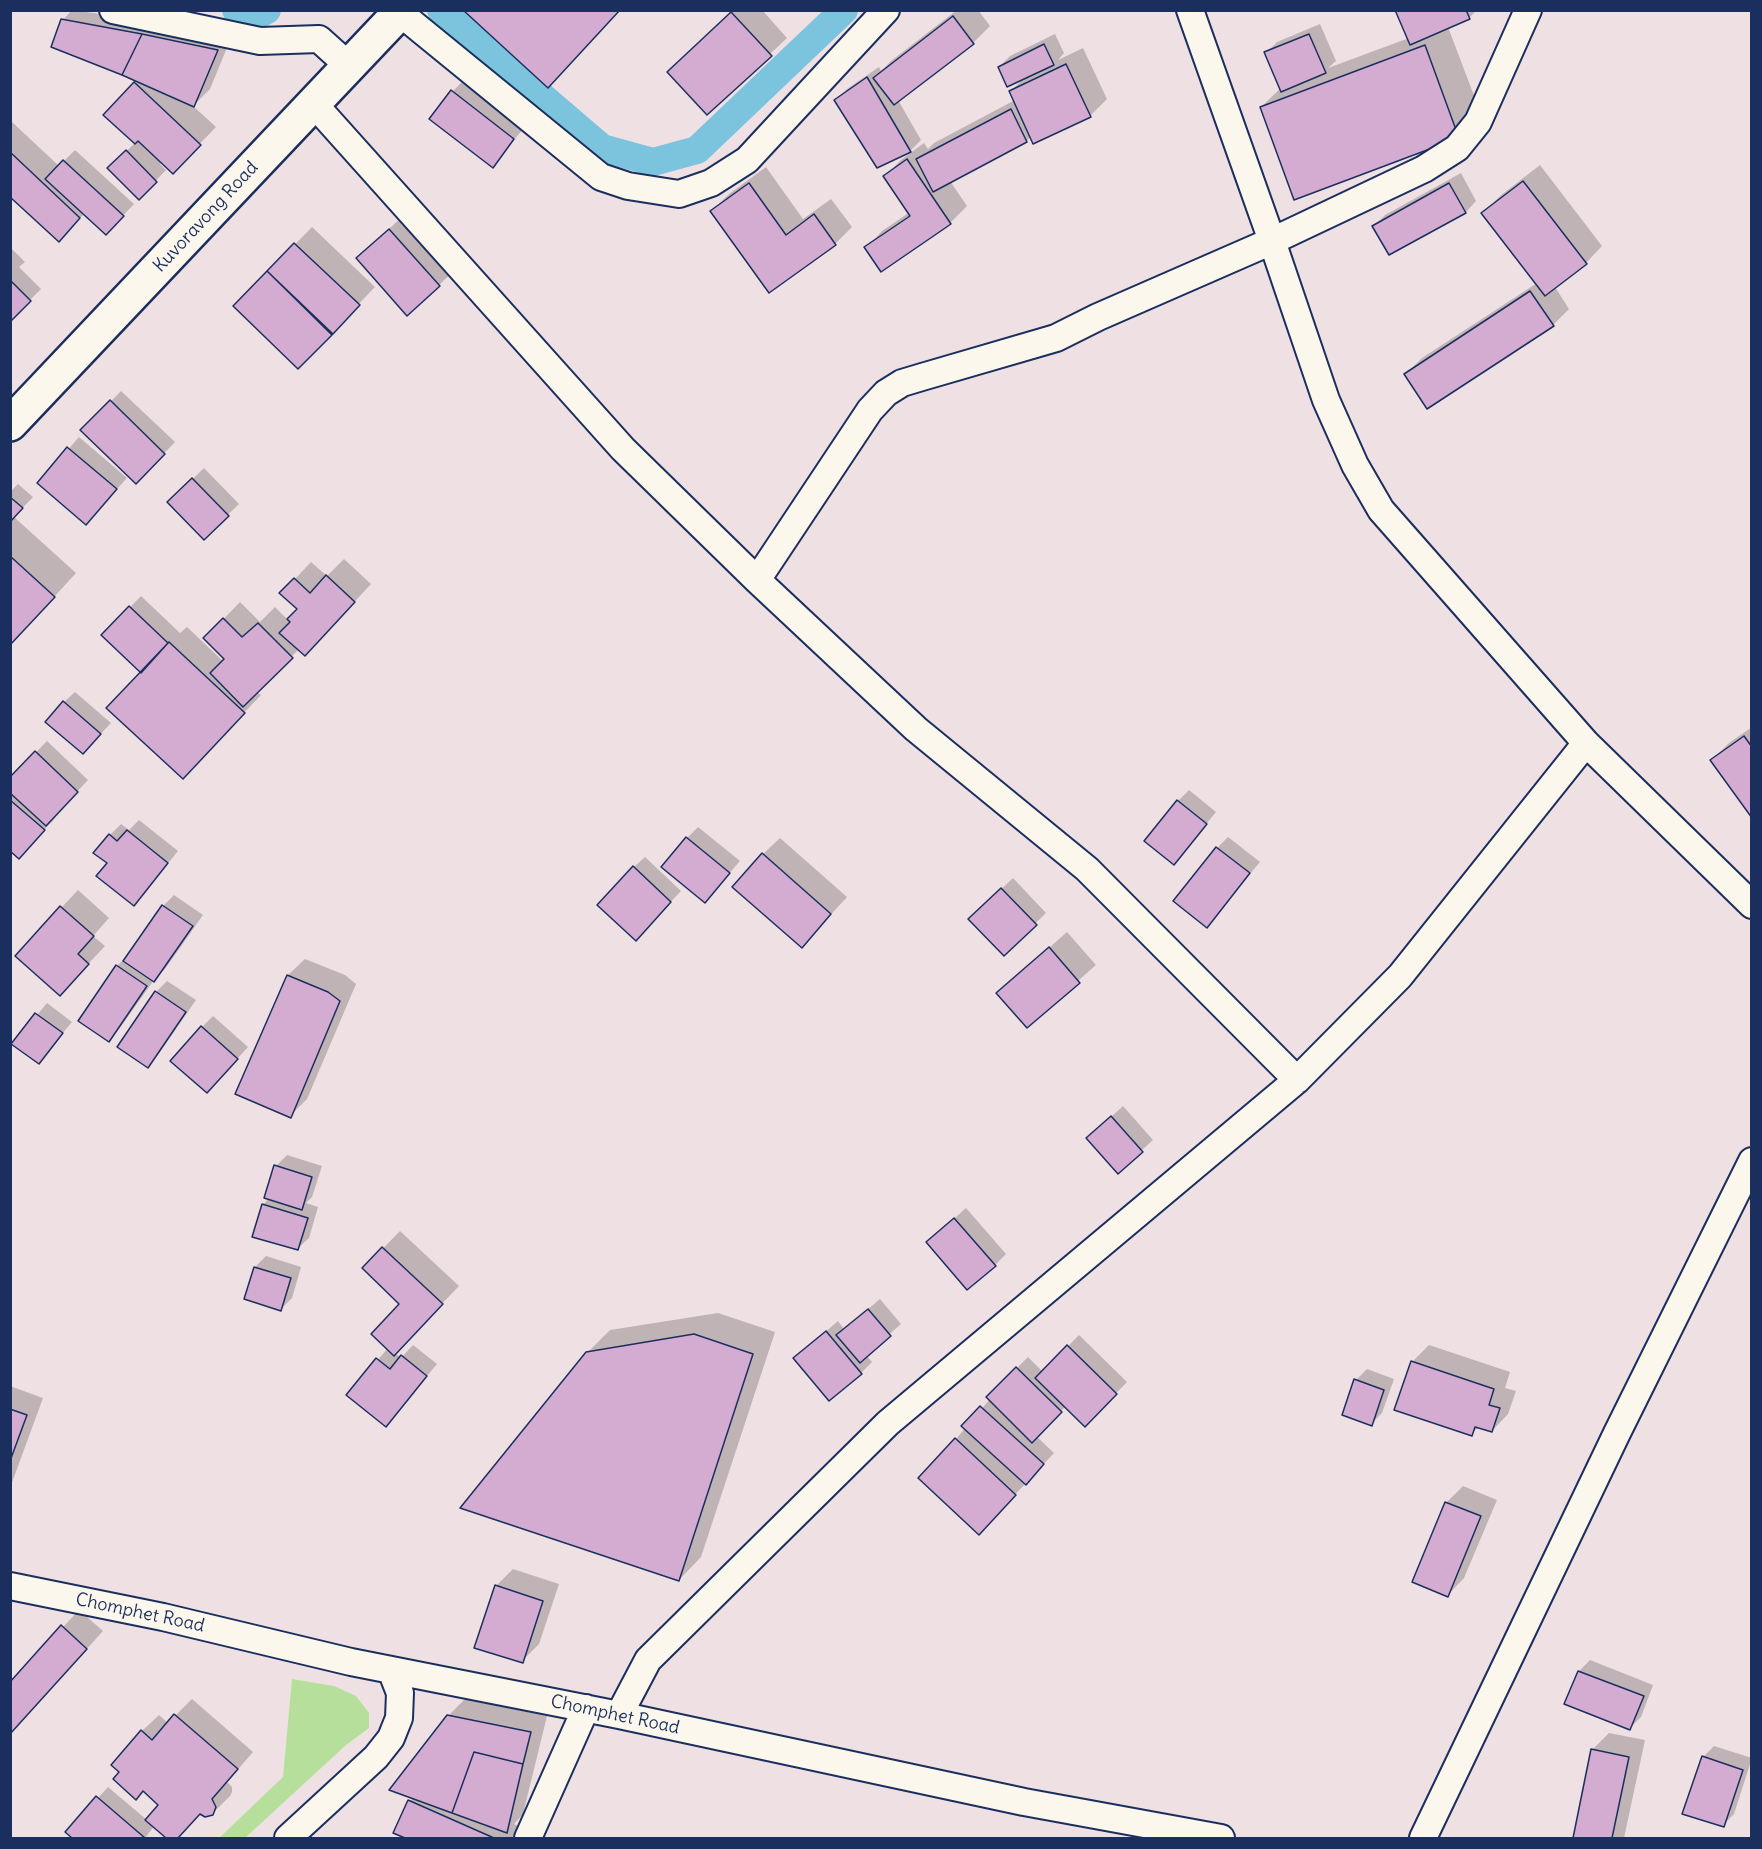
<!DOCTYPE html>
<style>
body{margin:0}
#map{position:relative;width:1762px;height:1849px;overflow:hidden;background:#efe0e4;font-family:Delius,sans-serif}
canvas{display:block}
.frame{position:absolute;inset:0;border:12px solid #1b2f5e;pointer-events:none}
</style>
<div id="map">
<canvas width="1762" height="1849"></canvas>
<div class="frame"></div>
</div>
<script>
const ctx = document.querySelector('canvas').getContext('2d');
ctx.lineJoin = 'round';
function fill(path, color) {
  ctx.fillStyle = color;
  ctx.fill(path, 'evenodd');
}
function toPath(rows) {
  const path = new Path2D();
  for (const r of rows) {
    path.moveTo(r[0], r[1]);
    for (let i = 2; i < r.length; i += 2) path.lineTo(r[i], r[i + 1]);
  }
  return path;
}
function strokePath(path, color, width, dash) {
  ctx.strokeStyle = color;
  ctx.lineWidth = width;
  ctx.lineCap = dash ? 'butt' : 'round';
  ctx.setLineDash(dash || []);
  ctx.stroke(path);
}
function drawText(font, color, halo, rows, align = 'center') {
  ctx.font = font + ' Delius,sans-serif';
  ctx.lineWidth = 4.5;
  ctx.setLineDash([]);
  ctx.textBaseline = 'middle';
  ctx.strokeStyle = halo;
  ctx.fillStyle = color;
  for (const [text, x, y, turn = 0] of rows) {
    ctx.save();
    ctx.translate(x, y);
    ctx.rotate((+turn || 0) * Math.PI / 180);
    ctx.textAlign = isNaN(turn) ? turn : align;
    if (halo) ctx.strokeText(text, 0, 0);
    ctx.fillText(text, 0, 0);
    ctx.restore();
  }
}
fill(toPath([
 [292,1679,334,1686,356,1696,369,1713,369,1728,346,1745,245,1838,219,1838,283,1777]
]), '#b7df9c');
fill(toPath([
 [72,10,233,33,210,89,193,106,216,127,189,155,162,162,160,164,166,170,139,198,109,168,135,143,105,115,138,81,63,20],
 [734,10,762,10,787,38,770,54,686,55],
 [957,10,978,10,990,26,973,43,898,100,921,140,910,151,836,100,847,89,879,67,881,71,891,61],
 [1397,10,1477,10,1469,18,1448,27,1481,114,1459,136,1261,107,1281,88,1266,53,1277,42,1320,24,1336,61,1328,68,1409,38],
 [1055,34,1064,53,1058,60,1083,48,1107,99,1090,116,1031,136,1027,141,950,181,967,206,950,223,882,270,866,248,882,231,910,212,885,176,902,159,924,143,928,149,934,143,1015,100,1011,91,1024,78,999,67,1010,56],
 [463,81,524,128,492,166,453,91],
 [12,122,59,166,75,150,134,204,117,222,85,213,59,240,10,195,10,123],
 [1540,165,1602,246,1586,263,1555,287,1569,309,1553,325,1406,374,1422,358,1537,283,1483,213,1500,196],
 [766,167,803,219,831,199,852,227,835,244,769,291,712,211,729,194],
 [1461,173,1476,201,1466,212,1390,253,1374,226,1385,215],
 [406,213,456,269,439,285,375,242],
 [312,227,375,287,298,367,235,306],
 [10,247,25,262,19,267,41,289,12,318],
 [121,391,175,442,136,482,83,430],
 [79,437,127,478,86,523,39,483],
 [204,468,239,504,204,538,169,502],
 [18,484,33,497,14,517,76,573,10,645,10,492],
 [344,559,371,584,321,638,299,649,256,692,261,695,199,760,142,672,103,635,141,596,180,633,187,627,225,663,227,661,205,638,240,602,260,622,275,607,288,620,299,609,281,593,295,579,311,562,327,576],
 [75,692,111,723,94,741,64,702],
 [1752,727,1752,815,1712,760,1729,743],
 [47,741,88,780,53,817,55,818,30,846,10,849,10,779],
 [1189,790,1216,812,1174,863,1178,801],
 [139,820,178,851,144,893,109,863,110,835,121,824,129,830],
 [698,827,740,861,705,901,687,838],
 [1228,837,1260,862,1206,926,1217,848],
 [780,838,847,897,802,946,763,854],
 [645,857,681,891,646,928,634,867],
 [1013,878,1046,913,1004,954,970,919],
 [78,890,109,918,93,936,105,946,76,977,17,955],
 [174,895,203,915,165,969,154,980,119,1029,108,1040,117,966,128,955,163,906],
 [1067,932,1096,965,1027,1026,998,993],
 [305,959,345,975,356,984,307,1099,290,1116,237,1094,288,975],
 [167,981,196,1000,158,1055,148,1066,119,1046,156,992],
 [47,1003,72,1022,38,1062,14,1043],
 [213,1016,248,1047,218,1080,202,1027],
 [1123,1106,1153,1140,1118,1172,1099,1128],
 [287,1155,322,1166,312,1197,306,1203,318,1207,309,1238,297,1249,263,1205,269,1198,276,1166],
 [966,1208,1006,1254,995,1265,928,1242],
 [400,1231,459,1286,395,1353,401,1358,413,1345,437,1364,386,1425,348,1395,388,1348,402,1304,364,1268],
 [266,1256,301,1267,292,1298,281,1309,255,1267],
 [880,1299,901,1324,866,1355,872,1362,861,1373,795,1358,838,1321,844,1329],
 [718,1313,775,1332,701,1557,679,1580,587,1353,610,1330],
 [1079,1335,1127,1382,1085,1425,1066,1406,1036,1436,1054,1453,995,1516,956,1439,990,1399,988,1397,1028,1357,1043,1372],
 [1429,1345,1510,1372,1505,1388,1516,1391,1508,1414,1492,1431,1479,1427,1471,1434,1412,1362],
 [1367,1369,1394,1379,1382,1413,1371,1424,1356,1380],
 [10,1386,43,1398,10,1488],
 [1463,1486,1497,1500,1464,1578,1448,1595,1446,1503],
 [513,1569,559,1584,539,1644,522,1661,496,1586],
 [79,1610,103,1631,10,1734,10,1684],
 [1590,1660,1653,1685,1641,1717,1630,1728,1579,1671],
 [192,1699,253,1752,227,1782,232,1787,232,1792,230,1796,212,1814,201,1813,177,1838,168,1838,154,1826,145,1838,74,1838,67,1832,108,1787,147,1820,160,1805,121,1772,142,1731,159,1715,168,1723],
 [465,1699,547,1716,523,1814,514,1824,518,1826,512,1838,408,1838,395,1832,413,1797,448,1716],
 [1609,1733,1645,1740,1624,1838,1574,1838,1592,1750],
 [1714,1746,1752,1758,1734,1814,1723,1825,1703,1757]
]), '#0003');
strokePath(toPath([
 [236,10,255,17,267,10],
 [441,10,602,148,653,162,697,150,844,10]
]), '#7cc4dd', 28);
const building = toPath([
 [463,10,620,10,548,88,463,10],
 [1395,10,1466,10,1470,19,1410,45,1395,10],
 [731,12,772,56,707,115,667,72,731,12],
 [953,16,974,44,894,105,873,78,953,16],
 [61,19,142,34,122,75,51,47,61,19],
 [142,34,218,50,194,107,122,75,142,34],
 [1309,34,1326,73,1281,92,1264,52,1309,34],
 [1044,44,1054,65,1007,87,998,67,1044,44],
 [1425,45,1459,138,1294,200,1260,107,1425,45],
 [1066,64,1091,117,1033,144,1009,91,1066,64],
 [867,77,911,152,877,168,834,100,867,77],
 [134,82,201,145,173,174,138,141,135,144,103,115,134,82],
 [451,90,514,139,493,168,429,119,451,90],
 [1011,109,1027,142,933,192,916,159,1011,109],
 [126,150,157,182,139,200,107,168,126,150],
 [10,152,80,218,59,242,10,197,10,152],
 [907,159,951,224,881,272,864,247,910,216,883,176,907,159],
 [63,160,124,216,106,235,45,179,63,160],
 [1523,181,1587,264,1545,296,1481,213,1523,181],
 [749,183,786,235,814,214,836,245,769,293,710,211,749,183],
 [1449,183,1466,213,1389,255,1372,226,1449,183],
 [389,229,440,286,407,316,356,258,389,229],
 [294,243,360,305,333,334,267,271,294,243],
 [267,271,332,335,298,369,233,306,267,271],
 [10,280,31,301,12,320,10,319,10,280],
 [1530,291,1554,326,1427,409,1404,374,1530,291],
 [110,400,165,454,136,484,80,430,110,400],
 [67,447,117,489,86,525,37,483,67,447],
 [192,478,229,516,204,540,167,502,192,478],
 [10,497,23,508,10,522,10,497],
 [10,556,55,597,10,645,10,556],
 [326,575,355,602,305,656,279,633,290,622,287,619,297,609,279,593,294,578,310,593,326,575],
 [129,606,168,643,141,673,101,635,129,606],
 [223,618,242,637,258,623,293,658,243,707,210,673,224,659,203,638,223,618],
 [169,642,245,713,183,779,106,708,169,642],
 [63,701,101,734,83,754,45,722,63,701],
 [1744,736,1752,747,1752,818,1710,760,1744,736],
 [35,751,78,792,46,826,10,793,10,777,35,751],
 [10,800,45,830,19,859,10,851,10,800],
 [1177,800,1207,824,1174,865,1144,841,1177,800],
 [127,830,168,863,134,906,96,876,107,863,93,853,109,834,117,841,127,830],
 [686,837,730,873,705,903,661,867,686,837],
 [1216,847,1250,873,1207,928,1173,901,1216,847],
 [762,853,831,914,802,948,732,887,762,853],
 [633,866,671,902,636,941,597,905,633,866],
 [1001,888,1037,925,1004,956,968,919,1001,888],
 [162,905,193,926,154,982,123,961,162,905],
 [60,906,94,936,78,954,89,964,60,996,15,956,60,906],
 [1049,947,1080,983,1027,1028,996,993,1049,947],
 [116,965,147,986,109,1042,78,1021,116,965],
 [287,975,328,992,340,1001,291,1118,235,1094,287,975],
 [155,991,186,1012,148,1068,117,1047,155,991],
 [35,1013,63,1033,39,1064,11,1044,35,1013],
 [201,1026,238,1059,207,1093,170,1061,201,1026],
 [1111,1116,1143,1152,1118,1174,1086,1138,1111,1116],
 [274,1165,312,1177,302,1210,264,1198,274,1165],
 [262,1204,308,1218,298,1250,252,1237,262,1204],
 [954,1218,996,1266,967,1290,926,1242,954,1218],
 [382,1247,443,1304,394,1356,371,1334,399,1304,362,1268,382,1247],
 [254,1267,291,1278,281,1311,244,1299,254,1267],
 [868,1309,891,1336,860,1363,836,1335,868,1309],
 [826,1331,862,1374,829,1401,793,1358,826,1331],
 [694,1334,753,1354,679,1581,460,1508,586,1352,694,1334],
 [1067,1345,1117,1394,1085,1427,1035,1378,1067,1345],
 [401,1355,427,1376,386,1427,346,1395,376,1358,390,1369,401,1355],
 [1411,1361,1494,1389,1489,1405,1500,1408,1492,1432,1475,1427,1472,1436,1394,1410,1411,1361],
 [1016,1367,1062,1412,1032,1443,986,1397,1016,1367],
 [1354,1379,1384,1390,1372,1426,1342,1415,1354,1379],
 [980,1406,1044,1464,1026,1485,961,1426,980,1406],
 [10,1409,27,1415,10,1461,10,1409],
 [955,1438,1016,1495,979,1535,918,1478,955,1438],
 [1445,1502,1481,1516,1448,1597,1412,1582,1445,1502],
 [495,1585,543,1601,523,1663,474,1648,495,1585],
 [61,1625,87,1649,10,1734,10,1682,61,1625],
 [1578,1671,1644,1696,1630,1730,1564,1704,1578,1671],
 [174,1714,238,1769,212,1799,216,1807,213,1815,205,1817,200,1814,178,1838,166,1838,145,1820,158,1805,143,1791,136,1800,113,1779,119,1772,111,1765,141,1730,152,1740,174,1714],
 [447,1715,531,1732,523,1764,474,1752,452,1813,389,1790,447,1715],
 [1591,1749,1629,1757,1612,1838,1573,1838,1591,1749],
 [474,1752,523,1764,507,1833,452,1813,474,1752],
 [1702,1756,1743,1770,1724,1827,1682,1814,1702,1756],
 [96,1796,145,1838,72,1838,65,1832,96,1796],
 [408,1800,494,1838,405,1838,393,1833,408,1800]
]);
fill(building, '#d4acd2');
strokePath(building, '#1b2f5e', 1.5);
const street = toPath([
 [113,10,260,41,319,39,349,66],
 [1190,10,1272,241,1326,400,1355,465,1381,510,1586,743,1752,905],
 [400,13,601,177,628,186,679,194,711,183,747,160,886,10],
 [314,104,623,449,757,580,916,729,1087,869,1297,1080],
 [757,580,870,410,886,393,902,383,922,377,1056,338,1098,317,1272,241,1424,169,1457,148,1478,122,1528,10],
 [10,1586,163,1617,351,1662,619,1715,1024,1802,1221,1838],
 [619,1715,648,1660,888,1423,1297,1080,1400,976,1586,743],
 [288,1838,376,1757,391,1738,399,1718,400,1693,391,1670],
 [528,1838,586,1708],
 [1423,1838,1617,1433,1752,1161]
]);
const secondary = toPath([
 [10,424,402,10]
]);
strokePath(street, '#1b2f5e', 30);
strokePath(secondary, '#1b2f5e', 38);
strokePath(street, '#fbf7ec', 26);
strokePath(secondary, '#fbf7ec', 33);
drawText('18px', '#1b2f5e', '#fbf7ec', [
 ["Kuvoravong Road",206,217,-47],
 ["Chomphet Road",140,1613,12],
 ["Chomphet Road",615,1715,12]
]);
</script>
